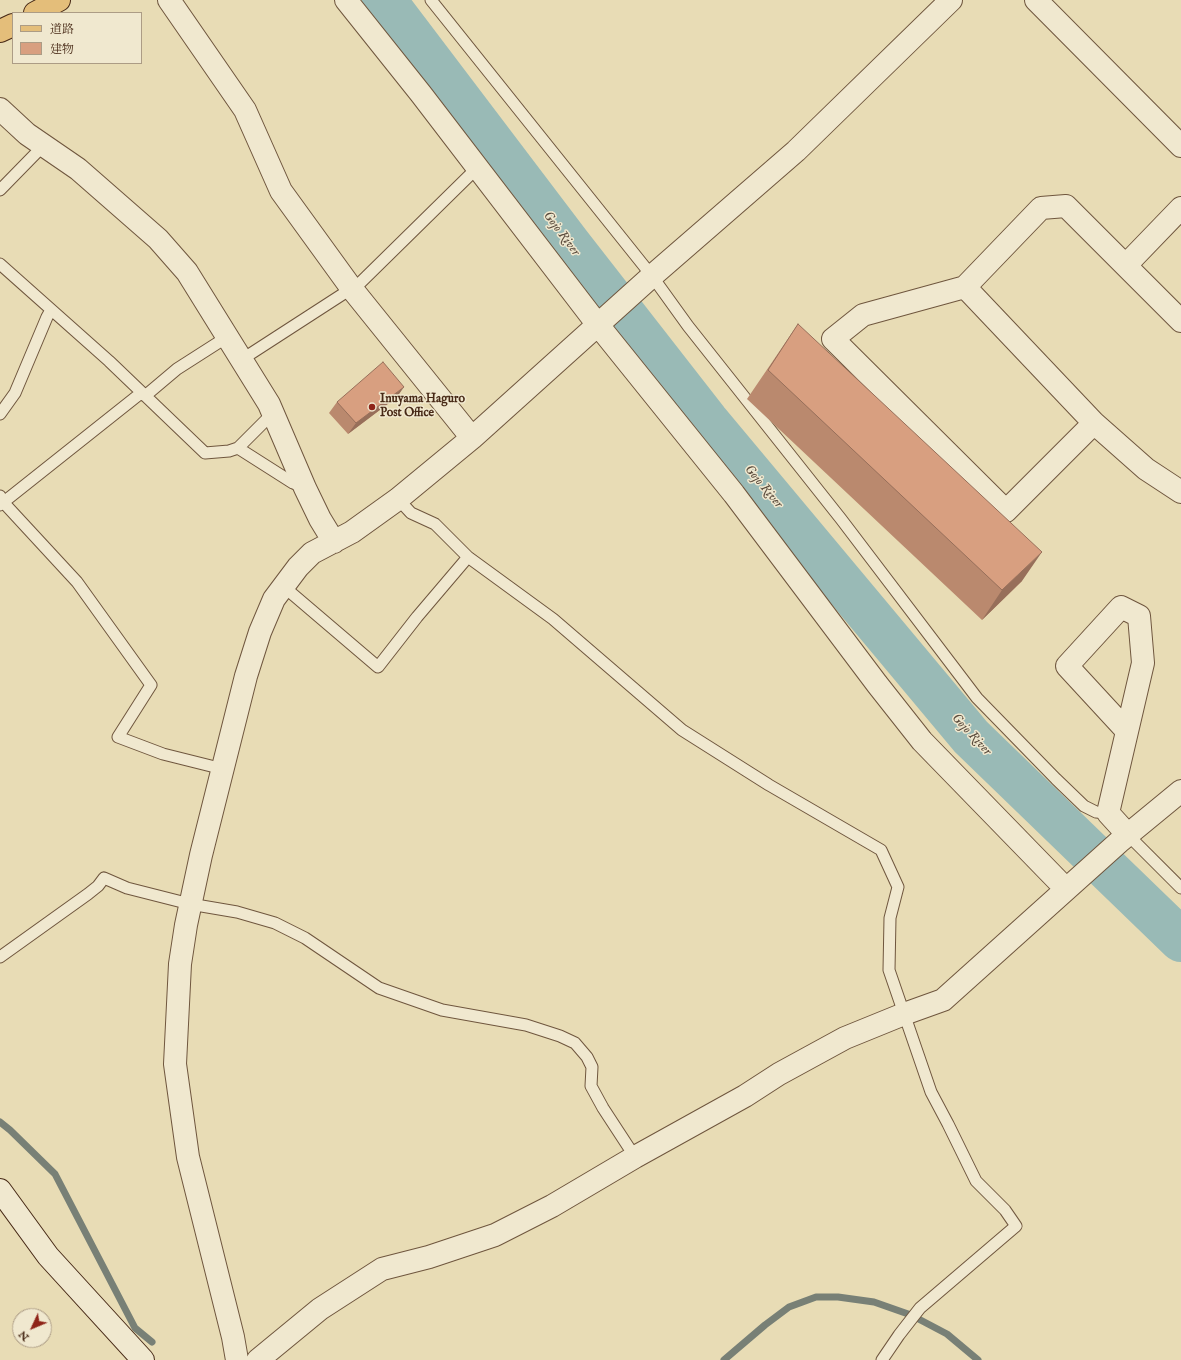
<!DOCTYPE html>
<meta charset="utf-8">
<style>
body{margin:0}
#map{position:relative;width:1181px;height:1360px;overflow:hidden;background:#e8dcb5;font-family:"IM FELL English","Noto Serif JP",serif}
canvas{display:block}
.legend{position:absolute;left:12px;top:12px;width:130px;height:52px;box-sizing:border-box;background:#f0e8cf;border:1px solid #ac9c85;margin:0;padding:5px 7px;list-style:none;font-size:12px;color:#472916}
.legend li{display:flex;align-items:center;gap:8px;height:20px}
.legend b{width:20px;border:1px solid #ac9c85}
.north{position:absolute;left:12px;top:1308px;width:40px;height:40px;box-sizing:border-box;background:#f0e8cf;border:1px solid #ac9c85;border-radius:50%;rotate:226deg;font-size:11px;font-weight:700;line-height:16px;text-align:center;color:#472916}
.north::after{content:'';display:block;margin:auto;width:14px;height:18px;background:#8f2418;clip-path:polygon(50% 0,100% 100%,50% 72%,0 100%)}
</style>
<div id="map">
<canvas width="1181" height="1360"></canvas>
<ul class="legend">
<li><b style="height:5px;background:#e4be7a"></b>道路</li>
<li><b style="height:11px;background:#d89f80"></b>建物</li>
</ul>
<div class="north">N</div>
</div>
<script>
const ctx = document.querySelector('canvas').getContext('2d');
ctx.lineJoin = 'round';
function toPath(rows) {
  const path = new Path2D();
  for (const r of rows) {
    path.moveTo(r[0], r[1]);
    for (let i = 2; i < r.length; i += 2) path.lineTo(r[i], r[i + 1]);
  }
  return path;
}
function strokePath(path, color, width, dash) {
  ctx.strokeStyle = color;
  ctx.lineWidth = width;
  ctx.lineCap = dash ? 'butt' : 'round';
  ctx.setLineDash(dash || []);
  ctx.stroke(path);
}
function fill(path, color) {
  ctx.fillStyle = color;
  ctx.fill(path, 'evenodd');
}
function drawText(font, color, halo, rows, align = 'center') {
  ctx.font = font + ' "IM FELL English",serif';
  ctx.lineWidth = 3;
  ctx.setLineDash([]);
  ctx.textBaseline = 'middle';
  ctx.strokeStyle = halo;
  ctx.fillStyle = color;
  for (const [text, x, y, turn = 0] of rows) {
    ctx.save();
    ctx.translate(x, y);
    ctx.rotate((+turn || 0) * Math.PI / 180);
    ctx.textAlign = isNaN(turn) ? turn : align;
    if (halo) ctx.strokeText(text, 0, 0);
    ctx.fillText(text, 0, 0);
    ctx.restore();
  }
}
strokePath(toPath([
 [0,1122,10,1130,55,1174,135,1328,152,1342],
 [724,1360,765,1325,789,1307,816,1297,838,1297,874,1302,911,1315,947,1334,978,1360]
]), '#788076', 7);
strokePath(toPath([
 [384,0,569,244,707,421,971,737,1181,940]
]), '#99bab6', 44);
const service = toPath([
 [431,0,652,276,688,326,841,519,977,698,1056,779,1084,806,1096,812,1108,813],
 [0,190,44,145],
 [0,264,109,361,205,453,229,451,238,448,293,483,303,487],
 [241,360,360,283,477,168],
 [145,396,177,369,227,337],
 [0,414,15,393,47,317,51,310],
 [238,448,273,413],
 [0,496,3,502,77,582,151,685,118,737,163,754,223,769],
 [398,499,411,513,435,524,468,557,553,619,682,730,769,785,881,850,898,887,890,918,889,970,931,1092,948,1124,976,1181,1005,1210,1016,1226,920,1308,899,1335,882,1360],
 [0,505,141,393],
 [283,586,378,667,417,617,468,557],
 [1128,835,1181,888],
 [0,957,88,894,98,886,104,878,127,888,190,904,237,912,275,923,305,938,379,988,442,1010,526,1025,560,1036,575,1043,587,1057,592,1067,591,1086,603,1108,635,1157]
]);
const minor = toPath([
 [169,0,245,110,281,191,352,289,472,438],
 [346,0,421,94,598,325,734,494,877,684,922,741,1066,889],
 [1036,0,1181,146],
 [0,109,27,134,78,169,158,239,187,272,269,404,305,488,320,519,334,542],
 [1126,265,1181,208],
 [965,287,1041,208,1066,206,1181,321],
 [1094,423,1006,511,833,339,863,315,965,287,1094,423,1146,469,1181,492],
 [1127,731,1067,666,1121,607,1139,616,1143,663,1108,813,1128,835],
 [237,1360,233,1337,188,1157,175,1064,180,964,186,925,201,855,246,676,260,632,274,599,298,567,312,553,352,532,398,499,472,438,652,276,796,151,951,0],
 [258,1360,320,1309,382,1269,429,1257,495,1235,552,1206,635,1157,745,1096,779,1074,845,1038,904,1014,943,1000,1119,842,1181,791]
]);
const secondary = toPath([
 [0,1190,48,1256,143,1360]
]);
const primary = toPath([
 [35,13,59,0],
 [0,31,13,25]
]);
strokePath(service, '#6f563e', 13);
strokePath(minor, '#6f563e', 24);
strokePath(secondary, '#472916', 24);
strokePath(primary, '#472916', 24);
strokePath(service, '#f0e8cf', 11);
strokePath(minor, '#f0e8cf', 22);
strokePath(secondary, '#f0e8cf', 22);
strokePath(primary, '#e4be7a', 22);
fill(toPath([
 [798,324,1022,581,982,620,747,399],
 [397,397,348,434,329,413,337,402]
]), '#ba896e');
fill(toPath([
 [404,387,397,397,348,434,356,423],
 [1042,552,1022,581,982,620,1002,590]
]), '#976f5a');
const building = toPath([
 [798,324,1042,552,1002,590,768,370,798,324],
 [383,362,404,387,356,423,337,402,383,362]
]);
fill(building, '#d89f80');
strokePath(building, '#976f5a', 1);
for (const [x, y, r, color] of [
 [372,407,4,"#8f2418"]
]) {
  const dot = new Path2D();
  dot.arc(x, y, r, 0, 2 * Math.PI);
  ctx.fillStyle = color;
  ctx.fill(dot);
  strokePath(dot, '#f0e8cf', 1.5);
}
drawText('bold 12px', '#472916', '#f0e8cf', [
 ["Inuyama Haguro",380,400],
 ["Post Office",380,414]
], 'left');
drawText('italic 13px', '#5c4d3e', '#f0e8cf', [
 ["Gojo River",561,234,53],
 ["Gojo River",763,487,50],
 ["Gojo River",971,735,47]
]);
</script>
